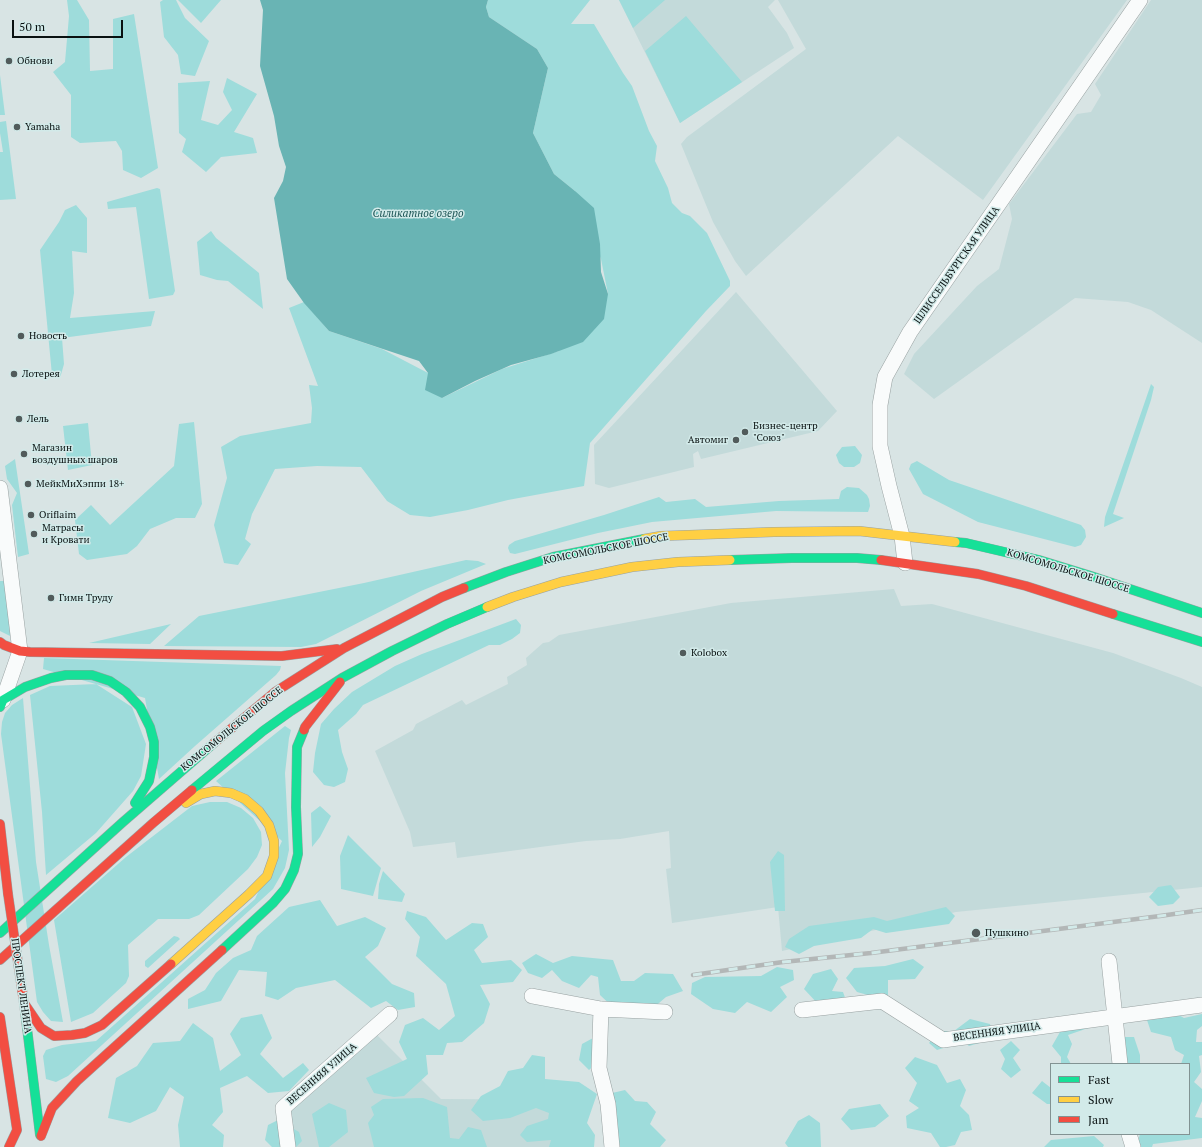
<!DOCTYPE html>
<meta charset="utf-8">
<style>
body{margin:0}
#map{position:relative;width:1202px;height:1147px;overflow:hidden;background:#d8e4e4;font-family:"PT Serif",serif}
canvas{display:block}
.legend{position:absolute;left:1050px;top:1063px;width:140px;height:72px;box-sizing:border-box;background:#d2eae9;border:1px solid #829393;margin:0;padding:5px 7px;list-style:none;font-size:12px;color:#091111}
.legend li{display:flex;align-items:center;gap:8px;height:20px}
.legend b{width:20px;border:1px solid #829393}
.scale{position:absolute;left:12px;top:20px;width:111px;height:18px;box-sizing:border-box;border:2px solid #091111;border-top:0;padding-left:5px;font-size:12px;line-height:14px;white-space:nowrap;color:#091111;-webkit-text-stroke:3px #d2eae9;paint-order:stroke}
</style>
<div id="map">
<canvas width="1202" height="1147"></canvas>
<ul class="legend">
<li><b style="height:5px;background:#16e098"></b>Fast</li>
<li><b style="height:5px;background:#ffcf43"></b>Slow</li>
<li><b style="height:5px;background:#f24e42"></b>Jam</li>
</ul>
<div class="scale">50 m</div>
</div>
<script>
const ctx = document.querySelector('canvas').getContext('2d');
ctx.lineJoin = 'round';
function fill(path, color) {
  ctx.fillStyle = color;
  ctx.fill(path, 'evenodd');
}
function toPath(rows) {
  const path = new Path2D();
  for (const r of rows) {
    path.moveTo(r[0], r[1]);
    for (let i = 2; i < r.length; i += 2) path.lineTo(r[i], r[i + 1]);
  }
  return path;
}
function strokePath(path, color, width, dash) {
  ctx.strokeStyle = color;
  ctx.lineWidth = width;
  ctx.lineCap = dash ? 'butt' : 'round';
  ctx.setLineDash(dash || []);
  ctx.stroke(path);
}
function drawText(font, color, halo, rows, align = 'center') {
  ctx.font = font + ' "PT Serif",serif';
  ctx.lineWidth = 3;
  ctx.setLineDash([]);
  ctx.textBaseline = 'middle';
  ctx.strokeStyle = halo;
  ctx.fillStyle = color;
  for (const [text, x, y, turn = 0] of rows) {
    ctx.save();
    ctx.translate(x, y);
    ctx.rotate((+turn || 0) * Math.PI / 180);
    ctx.textAlign = isNaN(turn) ? turn : align;
    if (halo) ctx.strokeText(text, 0, 0);
    ctx.fillText(text, 0, 0);
    ctx.restore();
  }
}
fill(toPath([
 [619,0,775,0,768,7,787,33,794,48,680,123],
 [778,0,1127,0,983,200,898,136,746,276,735,261,713,222,681,144,687,137,806,49],
 [1151,0,1202,0,1202,343,1151,310,1128,302,1075,298,934,399,904,374,914,354,977,286,999,269,1012,219,1009,204,1077,114,1091,112,1101,95,1095,84],
 [736,292,837,411,818,431,701,459,698,451,693,454,694,467,609,488,595,484,594,445],
 [894,589,901,606,932,604,1113,653,1181,678,1202,687,1202,887,956,912,782,951,778,907,672,923,666,869,671,868,669,831,620,839,586,841,457,858,455,842,413,847,410,832,375,751,413,730,416,724,462,700,466,705,508,684,507,677,527,665,526,658,543,643,549,642,559,635,731,603],
 [375,1033,441,1099,582,1100,582,1147,295,1147,290,1107]
]), '#c3dada');
fill(toPath([
 [67,0,77,0,89,20,90,71,113,69,113,19,134,14,158,168,141,178,123,170,122,151,116,141,80,143,71,137,71,95,53,72,65,62,69,16],
 [163,0,176,0,185,18,209,41,195,76,181,74,178,55,164,37,160,2],
 [178,0,221,0,201,23],
 [488,0,590,0,571,24,594,24,623,73,632,86,649,131,657,146,655,161,668,188,672,203,682,213,690,216,707,233,730,281,730,286,706,311,590,443,584,486,508,500,468,510,430,517,410,515,387,501,361,467,317,466,275,469,252,514,245,539,251,544,238,565,224,563,214,525,227,478,221,447,240,436,311,423,312,408,309,385,318,386,289,308,304,302,329,331,382,349,428,373,442,398,502,369,559,351,608,294,601,259,575,191,554,174,533,133,548,68,537,49,489,17,486,7],
 [619,0,665,0,633,28],
 [686,16,742,82,680,123,645,51],
 [0,75,5,115,0,115],
 [227,78,257,94,234,132,253,138,257,153,221,157,206,172,182,152,186,139,179,133,178,83,210,81,201,120,218,125,232,110,223,92],
 [6,121,16,199,0,200,0,152,3,152,0,133,0,122],
 [157,188,160,189,175,291,173,295,149,299,136,207,108,209,107,202],
 [76,205,87,218,87,253,72,251,74,293,70,318,155,311,151,326,62,338,64,364,60,378,52,375,40,250,59,222,65,210],
 [211,231,216,238,259,273,263,309,228,281,217,280,200,275,197,242],
 [1151,384,1154,387,1151,400,1113,514,1124,518,1104,527,1105,517],
 [194,422,202,504,195,518,176,518,150,529,137,546,127,554,87,560,79,554,75,520,91,505,110,525,174,466,179,424],
 [88,423,92,465,68,470,63,426],
 [855,446,862,455,860,463,854,467,844,467,839,463,836,455,842,447],
 [15,459,29,554,18,557,12,505,17,493,7,479,5,466],
 [917,461,949,480,1081,525,1085,530,1086,537,1081,545,1075,547,978,522,923,494,909,469,911,464],
 [847,487,859,488,867,495,869,499,870,506,868,512,776,511,652,522,598,533,515,554,510,553,508,548,509,545,515,541,604,515,659,497,666,502,695,499,706,507,779,501,839,499,841,491],
 [466,560,478,561,486,564,421,591,316,644,301,647,164,646,199,616,364,583],
 [0,581,4,581,12,637,0,631],
 [516,619,521,625,520,633,512,639,500,645,489,645,363,705,356,714,338,730,342,752,348,769,345,782,334,787,324,785,313,772,315,753,321,724,334,709,352,692,395,666,422,654],
 [171,624,150,644,89,643],
 [44,658,281,666,280,670,276,675,195,746,159,779,145,698,43,669],
 [96,684,132,707,146,744,141,776,133,791,96,833,46,875,42,812,30,695,50,686],
 [23,698,36,862,49,945,63,1022,51,1021,43,1012,37,1002,1,734,2,722,5,713,12,705],
 [285,726,291,730,289,738,285,773,289,850,285,868,273,889,68,1076,56,1082,46,1079,43,1056,46,1050,62,1045,96,1041,255,899,282,841,216,781],
 [210,802,227,802,241,808,253,818,261,832,262,845,257,857,248,869,199,915,189,919,158,919,128,945,129,976,126,983,93,1013,71,1022,54,920,126,857,192,806],
 [320,806,331,816,320,837,312,847,311,813],
 [348,835,381,868,373,896,341,889,340,856],
 [778,851,784,855,785,911,775,911,770,862],
 [383,871,405,894,402,902,378,899,379,884],
 [1171,885,1180,897,1173,904,1158,906,1149,897,1158,887],
 [320,900,337,926,365,917,386,928,378,946,365,957,392,984,414,993,415,1007,398,1010,386,1001,371,1008,335,980,296,988,278,1000,265,996,267,972,239,970,221,1001,188,1009,188,999,205,990,216,973,233,958,251,950,257,936,289,907],
 [946,907,955,916,949,924,886,933,873,929,861,938,814,946,799,954,785,947,789,939,809,926,874,917,887,921],
 [407,911,426,917,446,940,472,923,483,924,488,937,474,950,482,963,511,960,522,970,513,982,480,985,490,1004,484,1023,462,1042,447,1043,443,1055,426,1055,428,1074,404,1096,394,1097,374,1093,366,1078,407,1059,399,1042,405,1025,423,1018,439,1030,455,1016,446,984,416,956,420,937,405,919],
 [174,936,178,937,180,939,148,968,145,966,145,961],
 [536,954,553,963,572,956,613,960,621,981,634,981,645,973,673,974,683,991,666,997,652,1009,618,1012,600,995,598,977,591,975,579,988,562,981,552,970,542,978,528,973,522,963],
 [913,959,924,967,915,979,888,980,888,997,875,997,857,992,846,978,854,968,885,966],
 [777,967,793,970,794,980,780,987,787,997,771,1012,747,1002,735,1013,713,1009,691,994,692,983,705,977,761,976],
 [831,969,838,979,832,991,843,992,847,1003,819,1005,804,989,813,974],
 [1161,1005,1184,1018,1202,1014,1202,1026,1197,1030,1196,1042,1202,1042,1202,1055,1199,1056,1201,1072,1194,1082,1202,1089,1202,1101,1195,1117,1202,1118,1202,1138,1153,1144,1152,1147,1140,1147,1137,1145,1140,1134,1189,1134,1189,1064,1181,1064,1184,1055,1175,1050,1171,1037,1151,1032,1146,1017],
 [262,1014,272,1038,260,1054,283,1078,303,1063,309,1070,289,1091,268,1093,247,1076,220,1088,223,1112,212,1125,224,1135,223,1147,180,1147,178,1125,184,1097,170,1087,156,1111,130,1123,108,1118,116,1078,137,1066,153,1043,180,1041,193,1023,213,1038,220,1071,241,1055,230,1034,241,1018],
 [1091,1014,1097,1025,1068,1035,1072,1044,1067,1057,1071,1064,1061,1064,1061,1057,1052,1046,1060,1032,1058,1021,1067,1016],
 [970,1019,990,1024,993,1039,969,1046,956,1035,947,1047,937,1050,929,1043,939,1031,954,1031],
 [1125,1037,1134,1037,1140,1055,1140,1064,1129,1064,1121,1058,1118,1043],
 [593,1038,597,1063,589,1070,579,1060,582,1044],
 [1011,1041,1020,1050,1013,1058,1021,1070,1011,1078,1001,1069,1005,1059,1000,1050],
 [532,1055,545,1057,545,1079,579,1082,597,1094,587,1123,595,1135,594,1147,549,1147,551,1140,527,1142,520,1135,527,1126,548,1119,549,1113,536,1108,510,1118,483,1121,471,1110,481,1096,500,1086,508,1071,523,1068],
 [915,1057,937,1065,947,1083,960,1079,966,1090,960,1106,969,1115,972,1130,961,1132,955,1145,946,1147,940,1147,931,1133,907,1128,906,1116,919,1108,909,1101,917,1083,905,1068],
 [1042,1081,1051,1088,1051,1104,1047,1104,1032,1093],
 [625,1090,635,1101,647,1102,656,1112,650,1124,666,1140,660,1147,618,1147,608,1094],
 [423,1098,447,1107,450,1138,459,1139,468,1127,481,1130,487,1147,374,1147,368,1123,374,1115,371,1107,383,1099],
 [329,1103,346,1110,348,1132,329,1147,319,1147,312,1114],
 [880,1104,889,1116,875,1127,851,1130,841,1119,849,1109],
 [809,1115,820,1123,821,1147,788,1147,785,1143,798,1121],
 [278,1120,299,1132,302,1141,296,1147,272,1147,265,1140,268,1125],
 [1094,1136,1104,1145,1103,1147,1044,1147,1051,1140]
]), '#9edcdb');
fill(toPath([
 [260,0,488,0,486,7,489,17,537,49,548,68,533,133,554,174,575,191,594,208,600,244,601,272,608,294,604,319,583,342,551,354,511,365,475,381,442,398,425,390,428,373,419,361,329,331,304,303,287,279,274,198,283,181,286,167,279,146,274,116,260,66,263,10]
]), '#69b4b4');
const street = toPath([
 [0,488,20,651,3,700],
 [905,563,902,536,889,486,880,446,880,405,885,377,910,332,1140,0],
 [1109,961,1120,1064],
 [532,996,601,1009,665,1012],
 [601,1009,599,1068,608,1104,612,1147],
 [802,1010,882,1001,943,1040,1202,1005],
 [1129,1134,1133,1147],
 [288,1147,283,1108,390,1014]
]);
const fast = toPath([
 [955,542,966,543,1039,560,1091,576,1202,613],
 [730,560,792,558,857,558,881,560],
 [464,588,506,572,553,557,644,539],
 [1113,614,1202,642],
 [0,707,3,700,25,687,51,678,66,675,92,675,110,681,126,692,140,707,150,727,154,742,154,757,149,781,135,803],
 [192,790,263,731,291,711,342,678,392,651,447,624,487,607],
 [0,933,123,822,214,743],
 [222,950,273,903,285,889,294,870,298,854,296,807,297,747,304,730],
 [24,1003,40,1135]
]);
const slow = toPath([
 [644,539,661,536,774,532,859,531,955,542],
 [487,607,513,597,561,582,632,567,678,562,730,560],
 [171,964,249,894,267,876,274,856,274,841,269,825,259,811,245,799,231,793,215,791,201,794,186,803]
]);
const jam = toPath([
 [881,560,978,574,1026,586,1113,614],
 [0,642,4,645,20,651,30,652,282,656,337,649],
 [304,730,305,727,340,682],
 [214,743,275,692,344,648,442,597,464,588],
 [0,824,8,894],
 [0,960,153,823,192,790],
 [21,983,24,1003,41,1028,54,1036,72,1035,85,1033,102,1025,171,964],
 [0,1017,17,1130,9,1147],
 [41,1136,52,1108,77,1081,222,950]
]);
strokePath(street, '#98a1a1', 16);
strokePath(fast, '#98a1a1', 10);
strokePath(slow, '#98a1a1', 10);
strokePath(jam, '#98a1a1', 10);
strokePath(street, '#f9fbfb', 15);
strokePath(fast, '#16e098', 9);
strokePath(slow, '#ffcf43', 9);
strokePath(jam, '#f24e42', 9);
const rail = toPath([
 [693,975,783,962,871,953,1160,916,1202,910]
]);
strokePath(rail, '#b3b7b7', 4.5);
strokePath(rail, '#d2eae9', 3, [9]);
const jamBridge = toPath([
 [8,894,21,983]
]);
strokePath(jamBridge, '#95aaaa', 10, []);
strokePath(jamBridge, '#f24e42', 9);
for (const [x, y, r, color] of [
 [9,61,4,"#515b5b"],
 [17,127,4,"#515b5b"],
 [21,336,4,"#515b5b"],
 [14,374,4,"#515b5b"],
 [19,419,4,"#515b5b"],
 [745,432,4,"#515b5b"],
 [736,440,4,"#515b5b"],
 [24,454,4,"#515b5b"],
 [28,484,4,"#515b5b"],
 [31,515,4,"#515b5b"],
 [34,534,4,"#515b5b"],
 [51,598,4,"#515b5b"],
 [683,653,4,"#515b5b"],
 [976,933,5,"#515b5b"]
]) {
  const dot = new Path2D();
  dot.arc(x, y, r, 0, 2 * Math.PI);
  ctx.fillStyle = color;
  ctx.fill(dot);
  strokePath(dot, '#d2eae9', 1.5);
}
drawText('10px', '#091111', '#d2eae9', [
 ["Обнови",17,61],
 ["Yamaha",25,127],
 ["Новость",29,336],
 ["Лотерея",22,374],
 ["Лель",27,419],
 ["Бизнес-центр",753,426],
 ["\"Союз\"",753,438],
 ["Автомиг",728,440,"right"],
 ["Магазин",32,448],
 ["воздушных шаров",32,460],
 ["МейкМиХэппи 18+",36,484],
 ["Oriflaim",39,515],
 ["Матрасы",42,528],
 ["и Кровати",42,540],
 ["Гимн Труду",59,598],
 ["Kolobox",691,653],
 ["Пушкино",985,933]
], 'left');
drawText('10px', '#091111', '#d2eae9', [
 ["ШЛИССЕЛЬБУРГСКАЯ УЛИЦА",957,265,-55],
 ["КОМСОМОЛЬСКОЕ ШОССЕ",606,549,-11],
 ["КОМСОМОЛЬСКОЕ ШОССЕ",1068,571,17],
 ["КОМСОМОЛЬСКОЕ ШОССЕ",232,729,-39],
 ["ПРОСПЕКТ ЛЕНИНА",21,986,82],
 ["ВЕСЕННЯЯ УЛИЦА",997,1032,-8],
 ["ВЕСЕННЯЯ УЛИЦА",322,1074,-41]
]);
drawText('italic 11px', '#1a5353', '#d2eae9', [
 ["Силикатное озеро",418,214]
]);
</script>
